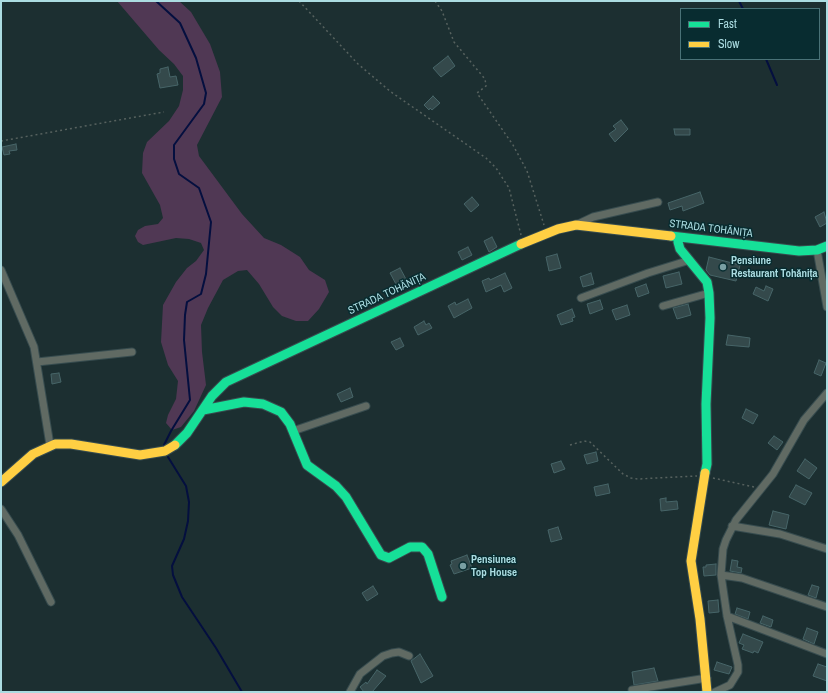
<!DOCTYPE html>
<meta charset="utf-8">
<style>
body{margin:0}
#map{position:relative;width:828px;height:693px;overflow:hidden;background:#1c2f31;font-family:"Archivo Narrow",sans-serif}
canvas{display:block}
.frame{position:absolute;inset:0;border:2px solid #abdce1;pointer-events:none}
.legend{position:absolute;left:680px;top:8px;width:140px;height:52px;box-sizing:border-box;background:#082c30;border:1px solid #497277;margin:0;padding:5px 7px;list-style:none;font-size:12px;color:#abdce1}
.legend li{display:flex;align-items:center;gap:8px;height:20px}
.legend b{width:20px;border:1px solid #497277}
</style>
<div id="map">
<canvas width="828" height="693"></canvas>
<div class="frame"></div>
<ul class="legend">
<li><b style="height:5px;background:#16e098"></b>Fast</li>
<li><b style="height:5px;background:#ffcf43"></b>Slow</li>
</ul>
</div>
<script>
const ctx = document.querySelector('canvas').getContext('2d');
ctx.lineJoin = 'round';
function fill(path, color) {
  ctx.fillStyle = color;
  ctx.fill(path, 'evenodd');
}
function toPath(rows) {
  const path = new Path2D();
  for (const r of rows) {
    path.moveTo(r[0], r[1]);
    for (let i = 2; i < r.length; i += 2) path.lineTo(r[i], r[i + 1]);
  }
  return path;
}
function strokePath(path, color, width, dash) {
  ctx.strokeStyle = color;
  ctx.lineWidth = width;
  ctx.lineCap = dash ? 'butt' : 'round';
  ctx.setLineDash(dash || []);
  ctx.stroke(path);
}
function drawText(font, color, halo, rows, align = 'center') {
  ctx.font = font + ' "Archivo Narrow",sans-serif';
  ctx.lineWidth = 3;
  ctx.setLineDash([]);
  ctx.textBaseline = 'middle';
  ctx.strokeStyle = halo;
  ctx.fillStyle = color;
  for (const [text, x, y, turn = 0] of rows) {
    ctx.save();
    ctx.translate(x, y);
    ctx.rotate((+turn || 0) * Math.PI / 180);
    ctx.textAlign = isNaN(turn) ? turn : align;
    if (halo) ctx.strokeText(text, 0, 0);
    ctx.fillText(text, 0, 0);
    ctx.restore();
  }
}
fill(toPath([
 [117,1,179,1,191,12,210,44,220,72,222,97,197,145,199,156,242,214,264,238,281,245,300,257,309,270,325,280,329,292,319,309,308,321,296,321,282,316,273,307,259,284,247,270,238,271,223,280,208,308,201,325,202,352,206,385,194,411,181,427,172,430,166,423,168,415,176,399,178,381,168,365,161,342,163,305,176,282,187,268,196,261,204,250,201,243,189,239,176,238,143,245,138,242,135,236,138,230,145,226,158,224,163,218,160,205,142,173,143,153,147,142,169,121,179,106,183,90,183,76,174,64,159,50]
]), '#503854');
strokePath(toPath([
 [156,1,180,23,196,58,206,93,204,104,174,145,174,159,179,174,199,188,211,222,206,274,201,294,187,302,185,315,184,340,190,400,171,431,164,445],
 [739,1,743,9],
 [766,59,777,85],
 [168,457,186,486,189,502,188,521,184,539,172,566,173,575,182,597,216,648,242,692]
]), '#040f3f', 2);
const building = toPath([
 [448,56,455,66,441,77,433,68,448,56],
 [168,67,170,77,176,76,178,85,160,88,157,74,160,73,160,69,168,67],
 [433,96,440,103,432,110,430,108,429,110,424,105,433,96],
 [621,120,628,129,615,142,609,134,616,129,613,126,621,120],
 [674,129,690,129,690,135,675,135,674,129],
 [16,144,17,150,9,151,10,154,4,155,2,147,16,144],
 [700,192,704,203,683,211,682,206,670,210,668,203,700,192],
 [472,197,479,205,471,212,464,204,472,197],
 [824,212,827,223,820,227,815,217,824,212],
 [492,237,497,247,489,252,484,241,492,237],
 [468,247,472,255,462,260,458,252,468,247],
 [557,254,561,268,549,271,546,257,557,254],
 [709,257,740,265,736,281,710,275,706,270,709,257],
 [400,268,407,281,397,286,390,273,400,268],
 [679,272,682,284,666,288,663,276,679,272],
 [505,273,512,288,504,292,501,285,486,292,482,281,489,278,490,280,505,273],
 [591,273,594,284,583,287,580,277,591,273],
 [646,284,649,293,638,297,635,288,646,284],
 [766,286,773,289,768,301,753,294,756,287,764,291,766,286],
 [468,299,472,308,454,318,448,306,455,302,456,305,468,299],
 [600,300,603,309,590,314,587,304,600,300],
 [688,304,691,315,677,319,673,308,688,304],
 [627,305,630,315,616,320,612,310,627,305],
 [572,309,575,317,572,318,573,321,561,325,557,315,572,309],
 [424,321,426,325,429,323,432,328,418,335,414,327,424,321],
 [728,335,750,338,749,347,726,345,728,335],
 [400,338,404,346,396,350,391,342,400,338],
 [819,360,826,363,821,376,814,373,819,360],
 [59,373,61,382,52,384,51,374,59,373],
 [350,388,353,397,341,402,337,394,350,388],
 [746,409,758,415,753,424,742,418,746,409],
 [774,436,783,442,777,450,768,443,774,436],
 [596,452,598,461,587,464,584,455,596,452],
 [805,459,817,468,809,479,797,471,805,459],
 [561,461,565,469,554,473,551,464,561,461],
 [608,484,610,493,596,496,594,487,608,484],
 [796,485,812,493,805,505,789,497,796,485],
 [666,498,666,502,677,501,678,509,661,511,660,499,666,498],
 [773,511,789,515,786,529,769,525,773,511],
 [558,527,562,539,551,542,548,530,558,527],
 [467,555,472,568,454,574,450,565,452,564,451,561,467,555],
 [732,560,738,561,737,567,742,568,741,573,730,571,732,560],
 [716,564,716,575,704,576,703,567,706,567,706,565,716,564],
 [812,585,819,587,816,598,808,595,812,585],
 [373,586,378,594,367,601,362,593,373,586],
 [718,600,719,612,709,613,708,601,718,600],
 [737,608,750,612,748,619,735,614,737,608],
 [763,616,773,620,771,627,760,623,763,616],
 [807,628,818,632,814,644,803,639,807,628],
 [743,634,763,642,758,653,754,651,753,653,742,649,744,645,739,643,743,634],
 [420,654,433,676,421,683,411,661,420,654],
 [717,662,732,667,729,674,714,670,717,662],
 [818,664,827,667,827,681,813,676,818,664],
 [654,668,658,681,634,685,632,672,654,668],
 [377,670,386,676,372,692,364,692,360,687,366,682,367,684,377,670]
]);
fill(building, '#34494b');
strokePath(building, '#476568', 1);
const street = toPath([
 [576,225,593,217,658,202],
 [817,250,827,307],
 [1,270,34,347,50,445],
 [581,298,648,273,690,260],
 [663,306,709,293],
 [37,362,132,352],
 [293,431,366,406],
 [1,509,18,535,51,602],
 [732,526,780,534,827,549],
 [721,575,742,578,827,607],
 [727,616,827,654],
 [632,690,707,678],
 [350,692,360,674,383,656,392,653,399,652,409,656],
 [715,692,730,685,738,672,738,665,727,616,721,575,723,549,726,540,736,520,773,474,804,420,827,393]
]);
const fast = toPath([
 [671,236,799,251,817,250,827,246],
 [679,237,678,242,680,249,707,282,709,293,710,318,706,404,707,464,705,473],
 [203,410,244,402,263,404,281,412,290,424,307,465,336,486,346,497,381,555,389,558,410,547,422,547,428,554,442,597],
 [175,445,187,433,212,396,226,382,521,244]
]);
const slow = toPath([
 [521,244,558,229,576,225,671,236],
 [705,473,691,561,700,619,707,692],
 [1,482,33,454,55,444,71,444,140,455,165,451,175,445]
]);
strokePath(street, '#374c4f', 9);
strokePath(fast, '#374c4f', 11);
strokePath(slow, '#374c4f', 11);
strokePath(toPath([
 [299,1,358,64,391,92,486,158,496,168,509,188,521,235],
 [435,1,442,11,454,42,485,79,486,86,477,93,513,145,527,171,544,225],
 [1,141,164,112],
 [570,445,584,441,590,442,623,474,631,478,638,479,697,476],
 [713,478,754,487]
]), '#57625f', 1.5, [2, 3]);
strokePath(street, '#606a63', 7);
strokePath(fast, '#16e098', 9);
strokePath(slow, '#ffcf43', 9);
for (const [x, y, r, color] of [
 [723,267,4,"#799fa3"],
 [463,566,4,"#799fa3"]
]) {
  const dot = new Path2D();
  dot.arc(x, y, r, 0, 2 * Math.PI);
  ctx.fillStyle = color;
  ctx.fill(dot);
  strokePath(dot, '#082c30', 1.5);
}
drawText('11px', '#abdce1', '#082c30', [
 ["STRADA TOHĂNIȚA",711,229,7],
 ["STRADA TOHĂNIȚA",387,294,-25]
]);
drawText('bold 11px', '#abdce1', '#082c30', [
 ["Pensiune",731,261],
 ["Restaurant Tohănița",731,274],
 ["Pensiunea",471,560],
 ["Top House",471,573]
], 'left');
</script>
